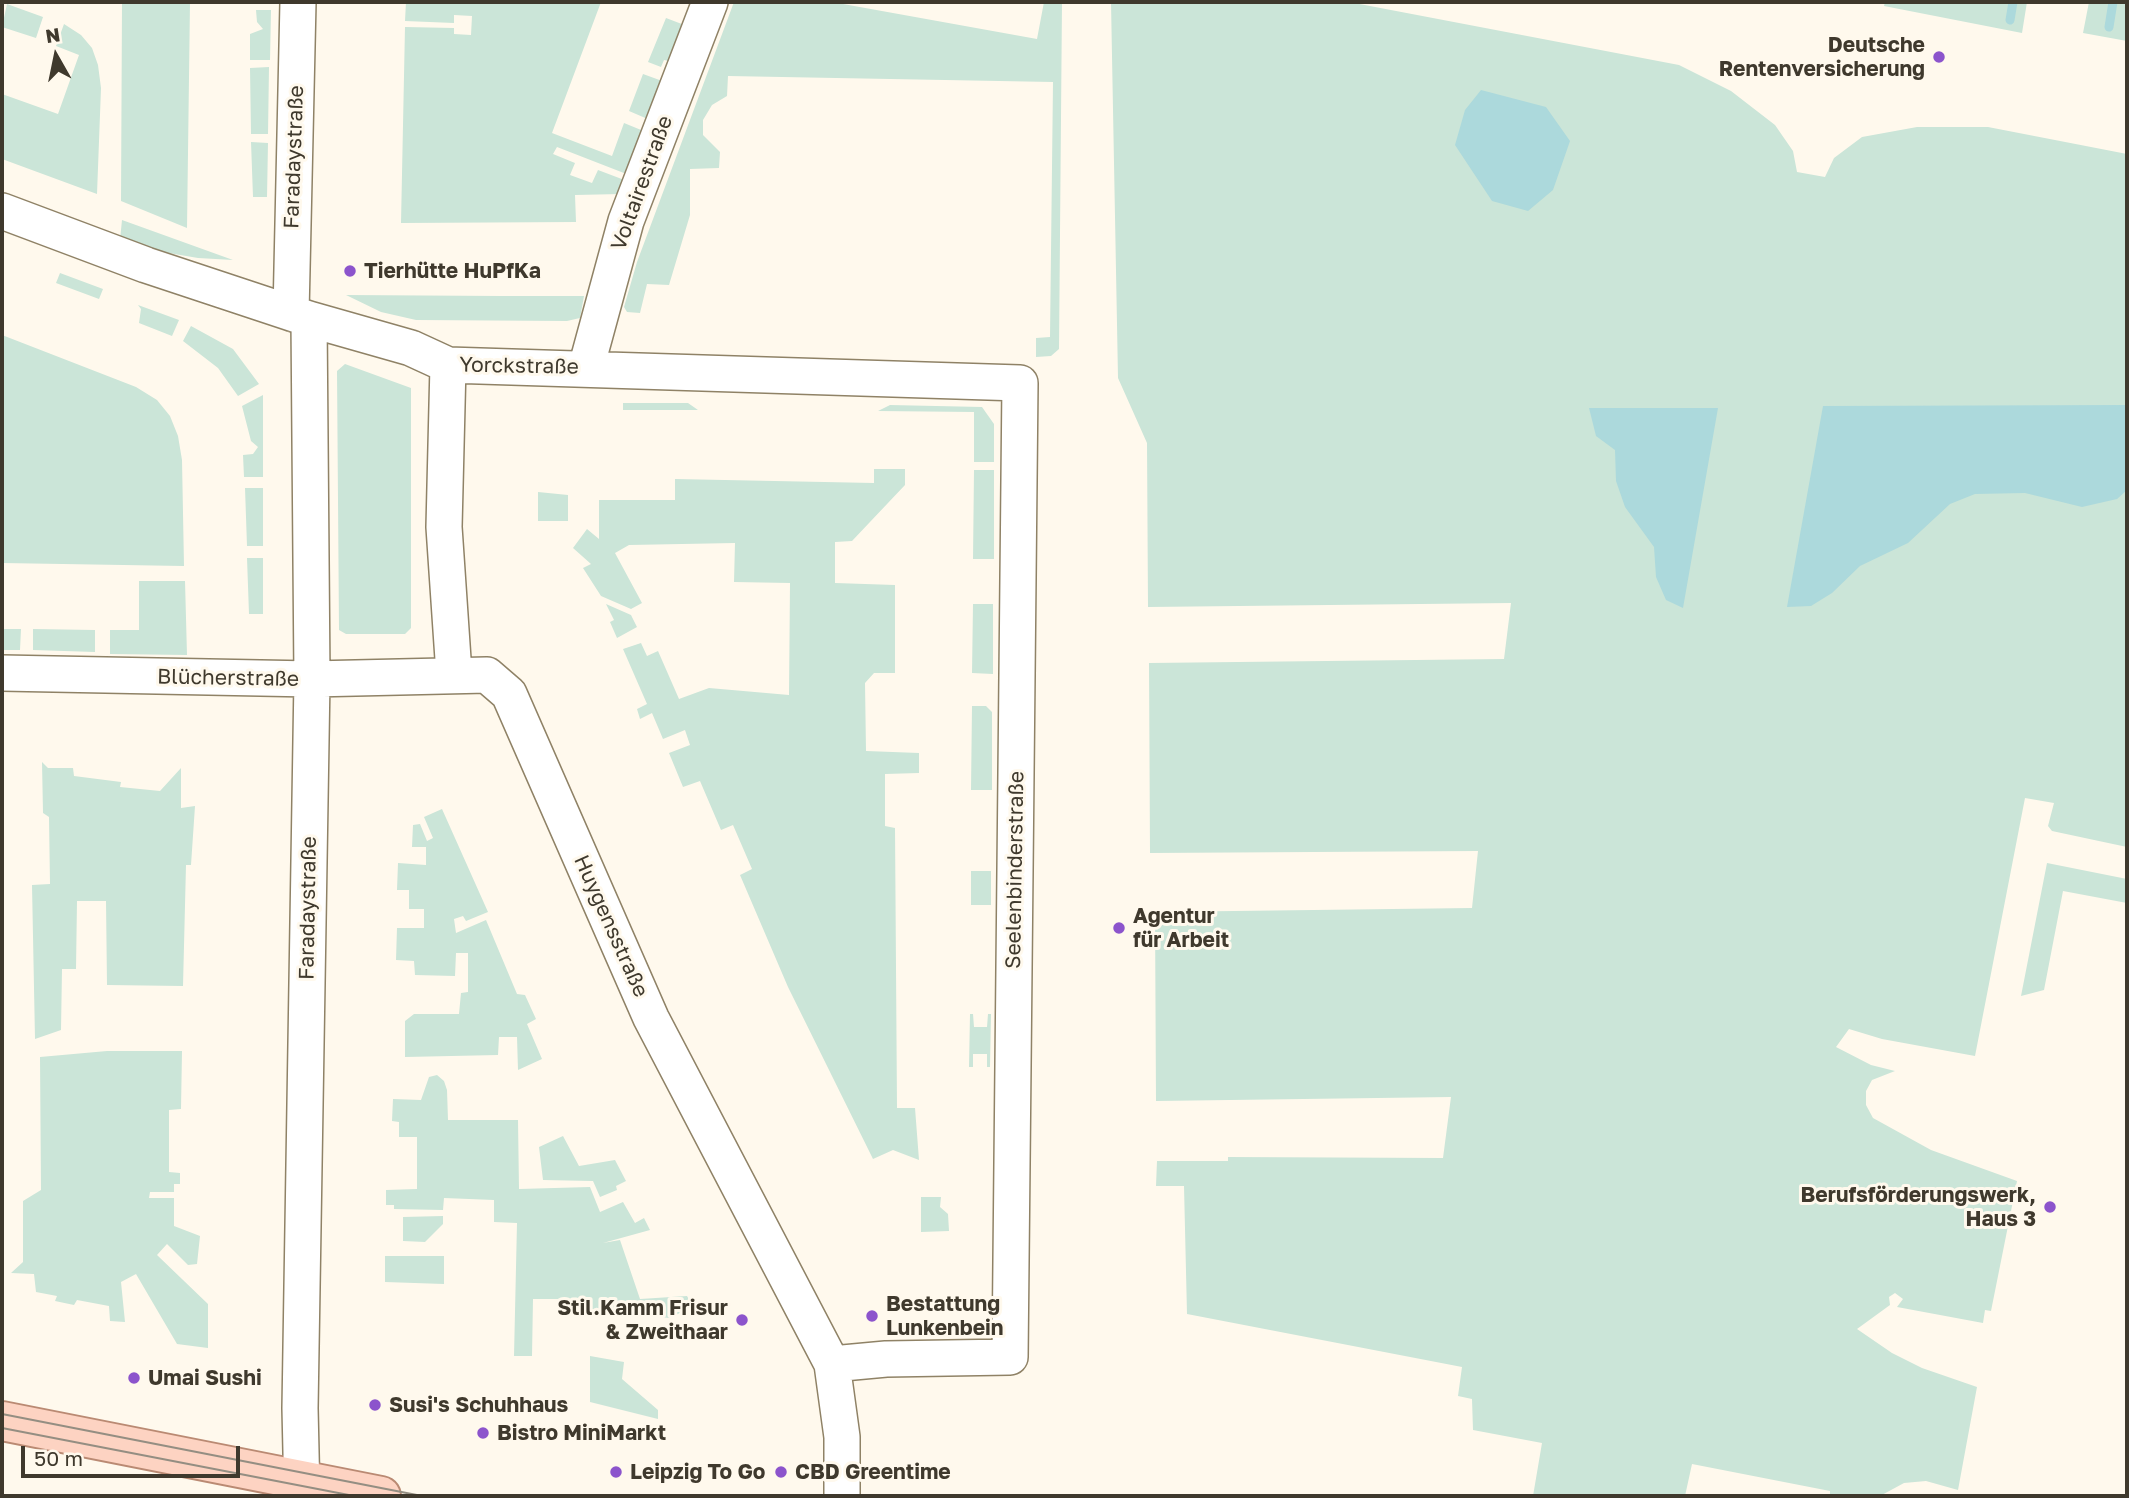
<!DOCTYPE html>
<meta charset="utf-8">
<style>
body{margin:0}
#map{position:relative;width:2129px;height:1498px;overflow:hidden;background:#fff9ed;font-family:"Golos Text",sans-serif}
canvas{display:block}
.frame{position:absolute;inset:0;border:4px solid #3f392d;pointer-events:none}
.north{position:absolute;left:21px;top:21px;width:70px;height:70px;-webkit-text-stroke:5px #fff9ed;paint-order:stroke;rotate:351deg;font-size:19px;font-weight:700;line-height:28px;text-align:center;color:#3f392d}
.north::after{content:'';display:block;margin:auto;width:24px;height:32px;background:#3f392d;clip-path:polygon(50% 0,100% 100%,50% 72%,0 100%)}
.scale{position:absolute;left:21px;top:1446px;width:219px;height:32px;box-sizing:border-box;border:4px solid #3f392d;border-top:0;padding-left:9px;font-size:21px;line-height:24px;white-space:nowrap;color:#3f392d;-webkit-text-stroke:5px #fff9ed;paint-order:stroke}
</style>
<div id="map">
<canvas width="2129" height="1498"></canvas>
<div class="frame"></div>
<div class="north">N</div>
<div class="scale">50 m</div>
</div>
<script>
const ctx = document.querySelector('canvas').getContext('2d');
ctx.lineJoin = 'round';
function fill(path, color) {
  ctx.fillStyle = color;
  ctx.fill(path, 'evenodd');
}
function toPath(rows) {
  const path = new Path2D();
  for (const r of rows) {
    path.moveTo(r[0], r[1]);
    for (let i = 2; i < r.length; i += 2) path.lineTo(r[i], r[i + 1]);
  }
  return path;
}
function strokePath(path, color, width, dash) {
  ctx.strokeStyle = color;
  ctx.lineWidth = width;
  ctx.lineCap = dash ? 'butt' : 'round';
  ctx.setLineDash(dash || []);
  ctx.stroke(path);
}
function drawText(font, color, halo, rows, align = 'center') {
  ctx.font = font + ' "Golos Text",sans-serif';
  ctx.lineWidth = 6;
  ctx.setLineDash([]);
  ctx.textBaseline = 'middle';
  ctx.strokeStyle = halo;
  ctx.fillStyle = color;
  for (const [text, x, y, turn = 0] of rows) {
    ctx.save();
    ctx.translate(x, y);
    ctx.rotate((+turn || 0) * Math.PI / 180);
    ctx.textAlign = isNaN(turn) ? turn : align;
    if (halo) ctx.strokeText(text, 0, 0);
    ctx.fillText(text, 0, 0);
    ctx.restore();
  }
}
fill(toPath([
 [122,2,190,2,187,228,121,201],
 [406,2,601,2,552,133,612,156,624,123,646,132,629,175,557,147,553,154,575,163,570,175,592,183,598,170,627,181,621,194,575,195,576,222,401,223,405,27,454,28,454,34,471,35,472,16,454,15,454,23,405,21],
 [734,2,832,2,1037,39,1044,2,1062,2,1059,349,1051,356,1036,357,1036,338,1050,337,1053,82,728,76,727,96,712,105,703,120,703,135,720,152,719,168,690,169,690,215,669,285,647,284,640,313,627,312,624,307,637,262],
 [1111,2,1349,2,1679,65,1731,91,1775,125,1793,151,1797,172,1825,177,1834,158,1862,137,1917,127,1988,127,2127,154,2127,847,2052,831,2048,826,2054,803,2025,798,1975,1056,1882,1039,1849,1029,1836,1047,1871,1065,1895,1071,1872,1080,1866,1091,1866,1105,1873,1118,1931,1150,2017,1181,1991,1311,1985,1310,1983,1323,1897,1307,1903,1299,1895,1293,1889,1297,1890,1305,1857,1329,1892,1353,1922,1368,1977,1387,1958,1490,1926,1481,1904,1483,1880,1496,1830,1496,1830,1491,1692,1464,1685,1496,1533,1496,1542,1443,1473,1430,1472,1399,1458,1396,1462,1367,1187,1314,1184,1186,1156,1186,1157,1161,1228,1161,1228,1157,1443,1158,1451,1097,1156,1101,1155,912,1472,908,1478,851,1150,853,1149,663,1504,659,1511,603,1148,607,1147,443,1118,378],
 [1885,2,2027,2,2022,33,1884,6],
 [2089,2,2127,2,2127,41,2083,33],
 [7,4,43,17,36,38,2,27],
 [256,10,271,10,270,60,250,60,250,34,263,29,257,22],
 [666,18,687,26,673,62,664,60,661,67,648,62],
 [64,24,81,35,92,48,98,65,101,88,97,194,2,159,2,94,58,114,79,55,56,46],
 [269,67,268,134,251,134,250,68],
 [643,74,665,82,650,120,629,111],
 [251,142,268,143,267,197,253,197],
 [122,220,233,260,198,258,151,250,120,240],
 [60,273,103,289,99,299,56,283],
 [346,295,501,296,584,296,580,318,567,321,416,320,381,312],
 [138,305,179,320,172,336,139,323,141,309],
 [191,326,233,349,259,384,238,396,218,368,183,341],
 [2,335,136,387,157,400,170,416,178,436,182,460,184,566,2,563],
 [345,364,411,388,411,628,405,634,346,634,339,630,337,371],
 [263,395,263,477,244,477,243,455,253,454,258,447,251,441,242,406],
 [623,403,688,403,698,410,623,410],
 [890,405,982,407,994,424,994,462,974,462,974,412,878,411],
 [874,469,905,469,905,485,852,541,835,542,835,583,895,585,895,673,874,673,865,683,866,751,919,753,919,773,885,774,885,826,895,828,897,1108,915,1108,919,1160,893,1150,873,1159,788,987,740,875,752,869,733,825,721,830,700,781,683,787,669,753,690,745,685,730,663,739,652,713,640,719,637,709,647,704,623,649,641,643,647,656,658,651,679,699,709,688,789,695,790,583,734,582,735,543,629,545,615,553,642,603,631,609,601,596,583,568,591,564,573,548,587,529,599,539,599,500,675,500,675,479,874,483],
 [974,470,994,470,994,559,973,559],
 [245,488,263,488,263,546,247,546],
 [538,492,568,495,568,521,538,521],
 [247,558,263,558,263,614,249,614],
 [139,581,185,581,187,655,110,654,110,630,139,630],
 [606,604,631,615,637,627,617,638,610,622,614,620],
 [973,604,993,604,993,674,972,673],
 [2,629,21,629,20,650,2,650],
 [33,629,95,630,95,652,33,650],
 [972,706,986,706,992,712,992,790,971,790],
 [42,762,48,768,73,768,74,776,121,782,120,787,160,791,181,768,181,808,195,806,191,865,186,865,183,986,107,985,106,901,77,901,76,969,62,969,61,1030,35,1039,32,885,50,884,49,817,43,813],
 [442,809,488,912,466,921,463,916,454,919,456,933,486,920,517,994,525,995,536,1019,527,1024,542,1059,518,1070,517,1037,499,1037,498,1055,405,1057,405,1021,414,1014,459,1014,461,993,468,992,468,953,456,953,455,976,415,975,414,961,396,960,397,928,424,928,424,909,409,909,409,890,397,890,398,863,426,865,426,847,412,847,413,825,420,824,427,841,433,838,424,817],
 [2047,863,2127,879,2127,903,2063,891,2044,990,2021,996],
 [971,871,991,871,991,905,971,905],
 [970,1014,973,1014,974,1027,987,1027,988,1014,991,1014,990,1067,987,1067,987,1054,973,1054,973,1067,969,1067],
 [107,1051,182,1051,181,1109,169,1110,169,1172,180,1173,180,1184,174,1184,174,1192,150,1192,149,1198,174,1198,174,1226,200,1236,197,1264,188,1265,167,1244,157,1255,208,1304,208,1348,177,1344,136,1274,121,1282,125,1322,110,1321,109,1306,77,1300,74,1305,55,1301,57,1296,36,1292,34,1274,11,1273,23,1262,23,1201,41,1190,40,1057],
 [437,1075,444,1081,447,1090,448,1120,518,1120,519,1189,590,1187,600,1212,623,1202,635,1223,644,1218,650,1230,603,1243,620,1240,640,1299,687,1296,693,1307,669,1318,589,1309,589,1299,533,1299,532,1356,514,1356,517,1223,494,1222,494,1200,444,1198,443,1210,394,1209,394,1205,386,1205,386,1190,417,1189,417,1137,399,1137,399,1122,392,1121,393,1099,421,1100,429,1077],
 [563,1136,579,1166,615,1160,626,1181,616,1186,617,1190,600,1197,593,1181,543,1180,539,1147],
 [921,1197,941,1197,940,1207,948,1214,949,1231,921,1232],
 [443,1216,443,1224,425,1242,403,1241,403,1217],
 [385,1256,444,1256,444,1284,385,1282],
 [590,1356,624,1362,622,1379,658,1410,658,1419,590,1402]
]), '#cbe5d8');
fill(toPath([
 [1481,90,1546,107,1570,141,1553,190,1528,211,1492,201,1455,145,1465,110],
 [2127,405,2127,490,2117,499,2082,507,2025,493,1975,494,1950,504,1908,543,1860,566,1832,593,1811,606,1787,607,1823,406],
 [1718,408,1683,608,1666,600,1656,577,1654,547,1625,507,1616,481,1615,450,1596,436,1589,408]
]), '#acd9dc');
strokePath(toPath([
 [2010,20,2013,2],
 [2109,27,2113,2]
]), '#acd9dc', 9);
const minor = toPath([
 [2,211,146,265,309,319,411,348,448,365,1020,383,1010,1357,886,1359,832,1364],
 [291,313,298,2],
 [448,365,444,527,454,674],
 [586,368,626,221,710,2],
 [2,673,312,679,487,675,509,694,651,1018,832,1364,842,1437,842,1496],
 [302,1496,300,1408,312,679,309,319]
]);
const major = toPath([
 [2,1421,381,1496]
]);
strokePath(minor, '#8f8266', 38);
strokePath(major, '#ba8a73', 42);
strokePath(minor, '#fff', 35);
strokePath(major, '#fdd3c2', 38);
strokePath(toPath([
 [2,1414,422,1496],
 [2,1428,354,1496]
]), '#948e82', 2);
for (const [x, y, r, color] of [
 [1939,57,7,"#8c54cc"],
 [350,271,7,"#8c54cc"],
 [1119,928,7,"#8c54cc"],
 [2050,1207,7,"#8c54cc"],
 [872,1316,7,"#8c54cc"],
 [742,1320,7,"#8c54cc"],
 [134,1378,7,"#8c54cc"],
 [375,1405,7,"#8c54cc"],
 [483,1433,7,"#8c54cc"],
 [616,1472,7,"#8c54cc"],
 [781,1472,7,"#8c54cc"]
]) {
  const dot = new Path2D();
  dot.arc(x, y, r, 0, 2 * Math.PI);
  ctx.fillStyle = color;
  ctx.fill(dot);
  strokePath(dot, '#fff9ed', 2.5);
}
drawText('bold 21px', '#3f392d', '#fff9ed', [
 ["Deutsche",1925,45,"right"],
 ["Rentenversicherung",1925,69,"right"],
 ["Tierhütte HuPfKa",364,271],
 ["Agentur",1133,916],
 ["für Arbeit",1133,940],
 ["Berufsförderungswerk,",2036,1195,"right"],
 ["Haus 3",2036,1219,"right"],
 ["Bestattung",886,1304],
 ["Lunkenbein",886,1328],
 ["Stil.Kamm Frisur",728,1308,"right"],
 ["& Zweithaar",728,1332,"right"],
 ["Umai Sushi",148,1378],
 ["Susi's Schuhhaus",389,1405],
 ["Bistro MiniMarkt",497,1433],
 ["Leipzig To Go",630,1472],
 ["CBD Greentime",795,1472]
], 'left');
drawText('21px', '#3f392d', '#fff9ed', [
 ["Faradaystraße",294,157,-88],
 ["Voltairestraße",642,183,-70],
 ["Yorckstraße",519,366,1],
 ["Blücherstraße",228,678,1],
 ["Seelenbinderstraße",1015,870,-89],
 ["Faradaystraße",308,908,-89],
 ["Huygensstraße",611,926,66]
]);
</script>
